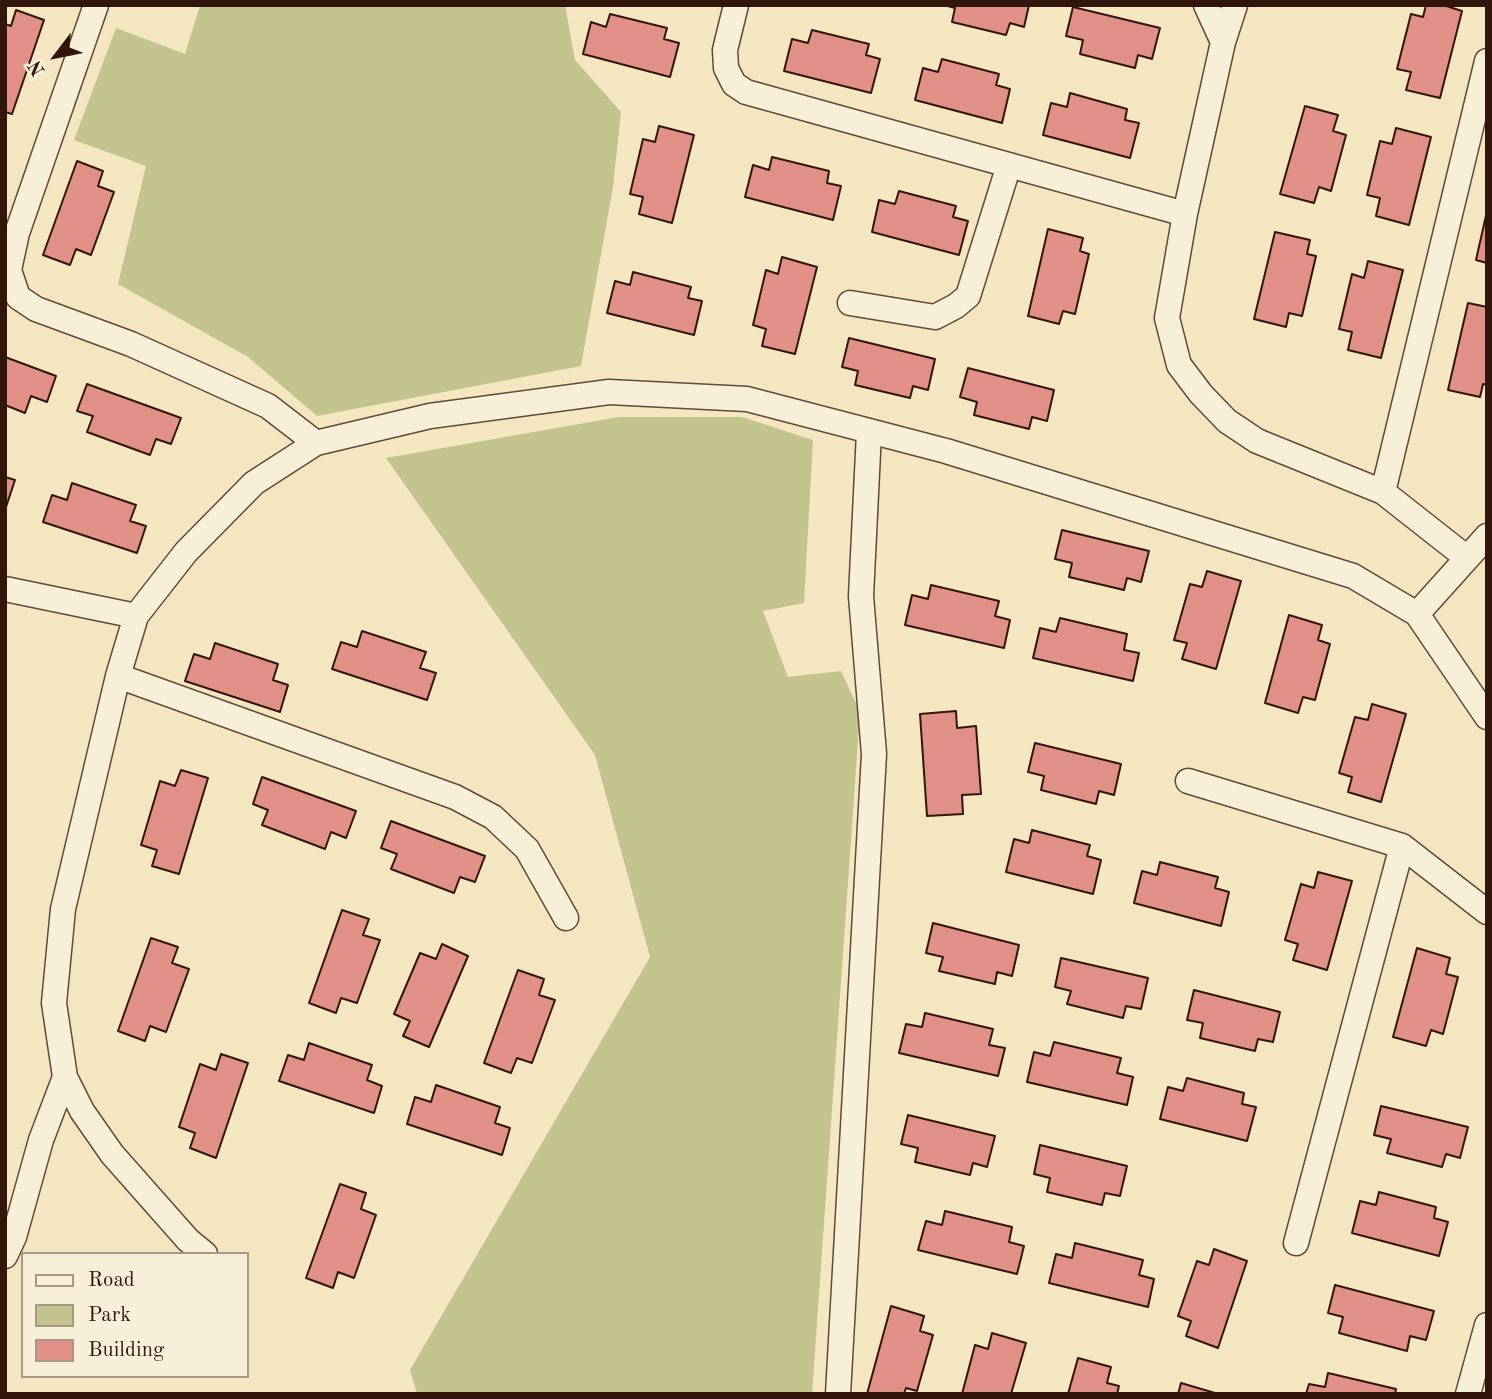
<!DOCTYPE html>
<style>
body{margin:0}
#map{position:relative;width:1492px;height:1399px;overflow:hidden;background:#f3e6c1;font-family:"Old Standard TT",serif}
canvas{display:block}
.frame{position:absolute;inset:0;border:7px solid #32160b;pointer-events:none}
.legend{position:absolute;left:21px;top:1252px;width:228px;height:126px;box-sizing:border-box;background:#f7efd7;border:2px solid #a89885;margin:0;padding:9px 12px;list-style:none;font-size:21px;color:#32160b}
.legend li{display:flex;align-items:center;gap:14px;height:35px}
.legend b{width:35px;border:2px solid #a89885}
.north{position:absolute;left:21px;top:21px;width:70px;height:70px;-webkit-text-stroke:5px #f7efd7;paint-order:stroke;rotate:238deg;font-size:19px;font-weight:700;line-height:28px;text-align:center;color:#32160b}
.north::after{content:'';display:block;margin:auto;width:24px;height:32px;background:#32160b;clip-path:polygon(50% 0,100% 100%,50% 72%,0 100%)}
</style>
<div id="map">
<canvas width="1492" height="1399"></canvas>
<div class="frame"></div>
<ul class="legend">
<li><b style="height:9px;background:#f7efd7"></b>Road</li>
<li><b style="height:19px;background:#c3c38d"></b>Park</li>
<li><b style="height:19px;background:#e09087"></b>Building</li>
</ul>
<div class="north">N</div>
</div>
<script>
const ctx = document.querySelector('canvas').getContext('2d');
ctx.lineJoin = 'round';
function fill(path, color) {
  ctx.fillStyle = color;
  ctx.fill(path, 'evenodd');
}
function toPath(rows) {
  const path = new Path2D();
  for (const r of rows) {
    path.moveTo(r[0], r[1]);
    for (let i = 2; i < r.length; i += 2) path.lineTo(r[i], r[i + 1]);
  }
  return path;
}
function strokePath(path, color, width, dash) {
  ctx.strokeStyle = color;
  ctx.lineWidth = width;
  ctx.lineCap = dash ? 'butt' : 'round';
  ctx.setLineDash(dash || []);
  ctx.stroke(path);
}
fill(toPath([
 [200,5,565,5,575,60,621,112,613,187,581,366,317,416,248,357,118,284,146,166,74,140,116,28,185,54],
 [619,417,742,417,813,440,804,603,763,611,788,677,841,671,860,712,812,1394,417,1394,410,1370,650,957,595,755,386,458]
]), '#c3c38d');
const building = toPath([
 [944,5,1029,5,1024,27,1010,23,1006,35,952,22,955,8,944,5],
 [1426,5,1443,5,1462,11,1440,98,1406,90,1411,72,1397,69,1411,14,1423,17,1426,5],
 [1073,7,1160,28,1152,59,1138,55,1135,68,1080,54,1083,40,1066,36,1073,7],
 [16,10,44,20,12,114,5,112,5,24,11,26,16,10],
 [610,14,667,28,664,39,679,43,670,77,583,54,591,22,606,27,610,14],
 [812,30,869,44,866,55,880,59,871,93,784,71,792,39,808,43,812,30],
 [942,59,999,74,996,85,1010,89,1002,123,915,100,923,68,938,72,942,59],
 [1070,93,1127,109,1125,120,1139,123,1130,158,1043,135,1051,103,1067,107,1070,93],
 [1305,106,1338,115,1333,131,1346,135,1331,191,1319,187,1314,203,1280,194,1305,106],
 [659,126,694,135,672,223,639,214,643,197,630,194,643,139,655,142,659,126],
 [1396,128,1431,137,1409,225,1376,216,1380,198,1367,195,1380,141,1392,144,1396,128],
 [772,157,829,171,827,183,841,186,833,220,745,197,753,165,769,170,772,157],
 [77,161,103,171,98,186,114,192,91,255,76,249,70,265,43,255,77,161],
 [899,191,956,206,953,217,968,221,959,255,872,232,879,200,895,204,899,191],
 [1487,211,1487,263,1476,260,1487,211],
 [1048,229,1083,238,1080,251,1089,254,1075,314,1063,311,1059,324,1028,316,1048,229],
 [1275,232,1310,240,1307,254,1316,256,1302,316,1289,313,1286,327,1254,319,1275,232],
 [782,257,817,267,795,354,762,346,766,329,753,325,766,270,778,274,782,257],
 [1368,261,1403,270,1381,358,1348,350,1352,332,1339,329,1352,274,1364,278,1368,261],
 [633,272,691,287,688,298,702,301,694,335,607,313,615,281,630,285,633,272],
 [1468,303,1487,307,1487,385,1483,384,1480,397,1448,390,1468,303],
 [849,338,935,359,928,390,913,386,910,398,855,385,858,371,842,367,849,338],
 [5,357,56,376,47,402,31,396,25,413,5,405,5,357],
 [968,368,1054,390,1047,421,1032,417,1029,429,974,415,977,402,960,397,968,368],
 [87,384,181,418,171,444,156,439,150,455,87,432,93,416,77,411,87,384],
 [5,477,15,480,6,507,5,507,5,477],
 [72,483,136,505,130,521,146,526,137,553,43,522,52,495,67,500,72,483],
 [1062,530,1149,551,1141,582,1127,578,1124,590,1069,577,1072,563,1055,559,1062,530],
 [1207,571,1241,581,1216,669,1182,659,1187,643,1174,640,1190,584,1202,587,1207,571],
 [931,585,999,601,995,616,1010,620,1004,648,905,625,912,595,928,599,931,585],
 [1289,615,1322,625,1318,640,1330,644,1315,700,1303,697,1298,713,1265,703,1289,615],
 [1060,618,1127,634,1124,650,1139,653,1133,681,1033,658,1040,628,1056,632,1060,618],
 [362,631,426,652,420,668,436,673,427,700,332,669,341,642,357,647,362,631],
 [215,643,278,664,273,680,288,685,280,712,185,681,194,654,210,659,215,643],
 [1372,704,1406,714,1381,802,1348,792,1352,777,1339,773,1355,717,1368,720,1372,704],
 [956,711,957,728,976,726,981,794,962,795,963,814,927,816,920,714,956,711],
 [1035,743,1121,764,1114,795,1099,791,1096,804,1041,790,1044,776,1028,772,1035,743],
 [181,770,208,778,179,874,152,866,157,850,141,845,160,781,175,786,181,770],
 [262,777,356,811,346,838,331,832,325,849,262,825,268,810,253,804,262,777],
 [391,821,485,856,475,882,460,877,454,893,391,869,397,854,381,848,391,821],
 [1032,830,1090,845,1087,856,1101,860,1093,894,1006,872,1014,839,1029,843,1032,830],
 [1160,862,1218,877,1215,888,1229,892,1221,926,1134,903,1142,871,1157,875,1160,862],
 [1318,872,1352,881,1327,970,1293,960,1298,944,1285,940,1301,884,1314,888,1318,872],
 [342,910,369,919,363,935,380,940,357,1003,341,998,336,1013,309,1003,342,910],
 [933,923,1019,945,1012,976,997,972,995,984,939,971,943,957,926,953,933,923],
 [151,938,178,947,172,963,189,969,166,1032,150,1026,145,1041,118,1031,151,938],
 [442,944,468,956,429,1047,403,1036,410,1021,394,1014,420,953,436,959,442,944],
 [1417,948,1450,958,1446,974,1458,977,1443,1034,1431,1030,1426,1046,1393,1037,1417,948],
 [1061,958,1148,978,1141,1009,1126,1006,1123,1018,1067,1004,1071,991,1055,987,1061,958],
 [518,970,544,979,539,995,555,1000,532,1063,517,1058,511,1073,484,1063,518,970],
 [1194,990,1280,1012,1273,1042,1258,1039,1255,1051,1200,1038,1203,1023,1187,1020,1194,990],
 [925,1013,993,1029,989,1045,1005,1048,998,1076,899,1053,906,1024,922,1027,925,1013],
 [1054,1042,1121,1058,1117,1073,1133,1077,1127,1105,1027,1082,1034,1052,1050,1056,1054,1042],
 [309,1043,372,1065,367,1080,382,1086,374,1113,279,1081,288,1055,304,1060,309,1043],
 [221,1054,248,1063,216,1158,190,1148,195,1133,179,1127,200,1064,216,1070,221,1054],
 [1187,1078,1244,1093,1242,1104,1256,1107,1247,1141,1160,1119,1168,1087,1183,1091,1187,1078],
 [436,1085,500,1107,495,1123,510,1128,502,1155,407,1124,415,1097,431,1102,436,1085],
 [1381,1106,1468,1127,1460,1158,1446,1154,1442,1167,1387,1153,1391,1139,1374,1135,1381,1106],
 [908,1115,995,1136,987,1167,973,1163,970,1175,915,1162,918,1148,901,1144,908,1115],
 [1040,1145,1127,1166,1120,1196,1105,1193,1102,1205,1047,1192,1050,1178,1034,1174,1040,1145],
 [340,1184,366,1193,361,1209,376,1215,354,1278,338,1272,333,1288,306,1278,340,1184],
 [1379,1192,1436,1207,1434,1218,1448,1222,1439,1256,1352,1233,1360,1201,1376,1205,1379,1192],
 [945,1211,1012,1227,1009,1242,1024,1246,1017,1274,918,1250,926,1221,942,1225,945,1211],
 [1075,1243,1143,1260,1139,1275,1154,1279,1148,1307,1049,1283,1056,1254,1072,1258,1075,1243],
 [1214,1249,1247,1261,1218,1348,1186,1336,1191,1321,1178,1316,1197,1261,1209,1265,1214,1249],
 [1335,1285,1434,1311,1426,1340,1410,1336,1407,1351,1339,1333,1343,1317,1328,1313,1335,1285],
 [891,1306,924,1316,920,1331,933,1335,917,1391,906,1388,904,1394,867,1394,891,1306],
 [992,1333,1026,1343,1011,1394,962,1394,975,1345,988,1349,992,1333],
 [1078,1358,1111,1367,1107,1383,1119,1386,1117,1394,1068,1394,1078,1358],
 [1328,1373,1396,1389,1395,1394,1306,1394,1309,1384,1325,1387,1328,1373],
 [1181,1383,1215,1393,1215,1394,1178,1394,1181,1383]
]);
fill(building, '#e09087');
strokePath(building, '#32160b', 2);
const minor = toPath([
 [96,5,17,233,9,270,18,297,36,309,131,344,268,406,316,443],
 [736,5,725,50,726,68,734,84,746,92,1185,214],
 [1206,5,1223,42],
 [1235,5,1223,42,1185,214,1167,318,1179,365,1201,394,1227,421,1257,441,1383,492,1467,558],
 [850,303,935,317,956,306,968,296,1009,165],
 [1383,492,1487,61],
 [5,589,136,616],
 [1417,614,1487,536],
 [118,676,455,797,493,817,527,849,566,918],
 [1188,781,1402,846,1487,912],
 [1296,1243,1402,846],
 [205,1254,188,1240,112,1154,82,1111,65,1077,54,1003,63,909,118,676,136,616,186,552,254,483,316,443,430,416,609,392,747,399,946,451,1353,576,1417,614,1487,717],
 [5,1256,14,1237,41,1140,65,1077],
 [838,1394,874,754,861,596,869,432],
 [1468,1394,1487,1325]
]);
strokePath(minor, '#624a38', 27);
strokePath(minor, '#f7efd7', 24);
</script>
